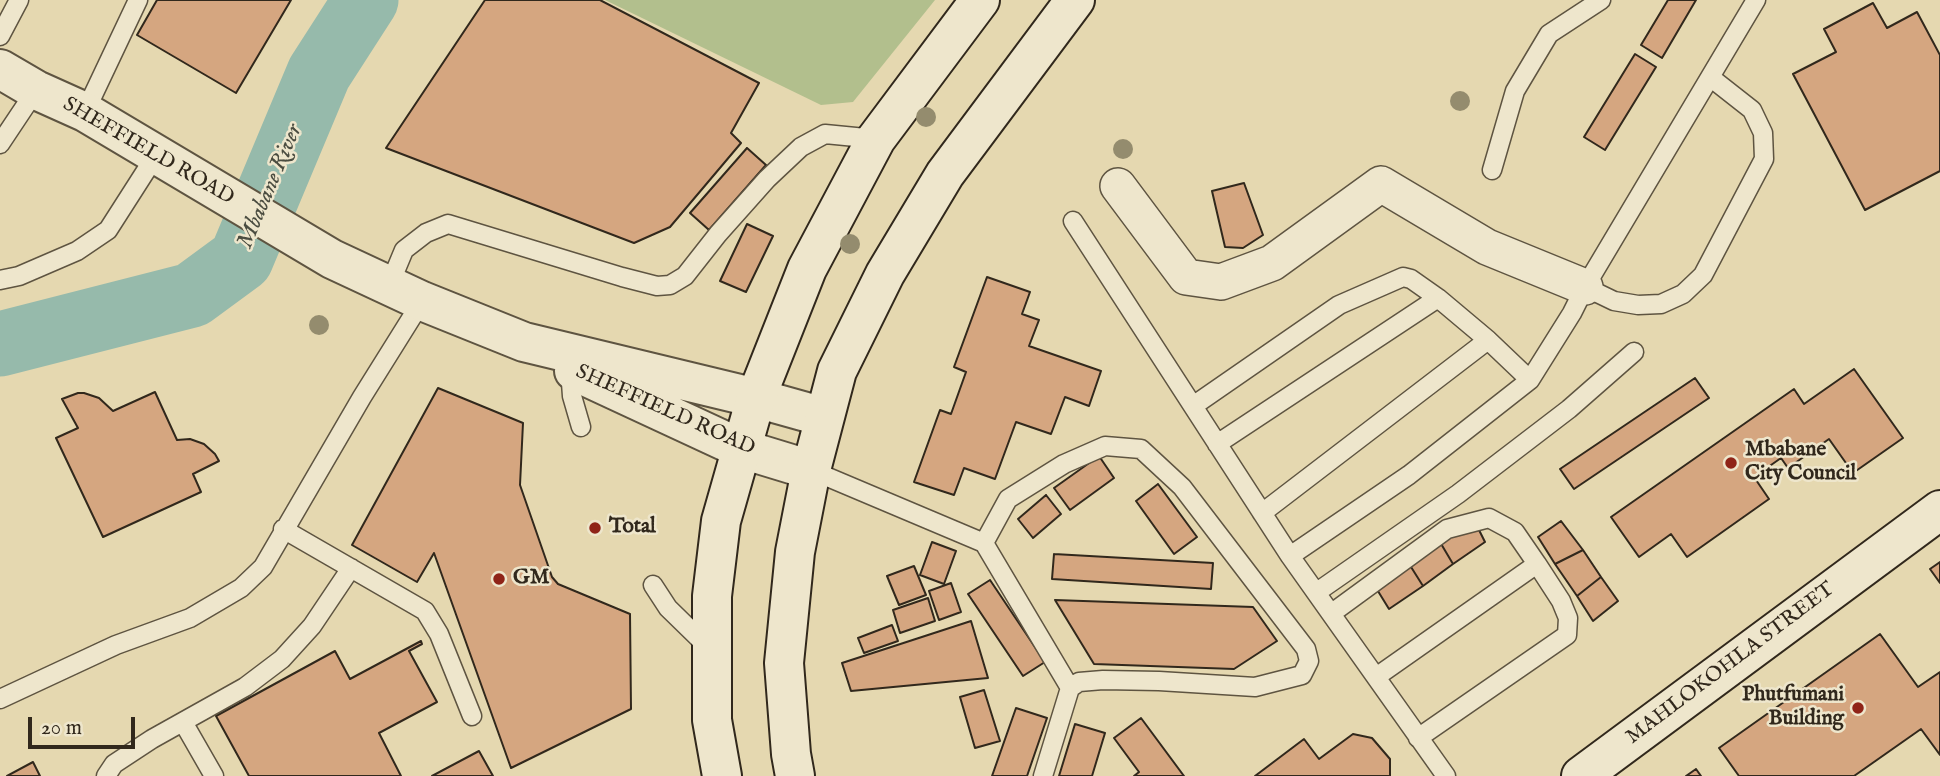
<!DOCTYPE html>
<style>
body{margin:0}
#map{position:relative;width:1940px;height:776px;overflow:hidden;background:#e5d8b0;font-family:"IM FELL English",serif}
canvas{display:block}
.scale{position:absolute;left:28px;top:717px;width:107px;height:32px;box-sizing:border-box;border:4px solid #31281c;border-top:0;padding-left:9px;font-size:21px;line-height:24px;white-space:nowrap;color:#31281c;-webkit-text-stroke:5px #eee6cc;paint-order:stroke}
</style>
<div id="map">
<canvas width="1940" height="776"></canvas>
<div class="scale">20 m</div>
</div>
<script>
const ctx = document.querySelector('canvas').getContext('2d');
ctx.lineJoin = 'round';
function fill(path, color) {
  ctx.fillStyle = color;
  ctx.fill(path, 'evenodd');
}
function toPath(rows) {
  const path = new Path2D();
  for (const r of rows) {
    path.moveTo(r[0], r[1]);
    for (let i = 2; i < r.length; i += 2) path.lineTo(r[i], r[i + 1]);
  }
  return path;
}
function strokePath(path, color, width, dash) {
  ctx.strokeStyle = color;
  ctx.lineWidth = width;
  ctx.lineCap = dash ? 'butt' : 'round';
  ctx.setLineDash(dash || []);
  ctx.stroke(path);
}
function drawText(font, color, halo, rows, align = 'center') {
  ctx.font = font + ' "IM FELL English",serif';
  ctx.lineWidth = 5;
  ctx.setLineDash([]);
  ctx.textBaseline = 'middle';
  ctx.strokeStyle = halo;
  ctx.fillStyle = color;
  for (const [text, x, y, turn = 0] of rows) {
    ctx.save();
    ctx.translate(x, y);
    ctx.rotate((+turn || 0) * Math.PI / 180);
    ctx.textAlign = isNaN(turn) ? turn : align;
    if (halo) ctx.strokeText(text, 0, 0);
    ctx.fillText(text, 0, 0);
    ctx.restore();
  }
}
fill(toPath([
 [605,0,935,0,853,102,821,105]
]), '#b2bf8d');
strokePath(toPath([
 [0,344,192,295,241,259,319,73,366,0]
]), '#96baab', 65);
const building = toPath([
 [157,0,291,0,236,93,137,35,157,0],
 [485,0,600,0,759,83,731,133,741,143,670,227,634,243,386,148,485,0],
 [1668,0,1696,0,1662,58,1641,45,1668,0],
 [1873,3,1887,28,1917,12,1940,55,1940,171,1865,210,1793,74,1836,52,1824,29,1873,3],
 [1635,54,1656,67,1605,150,1584,137,1635,54],
 [747,148,766,165,709,230,690,213,747,148],
 [1244,183,1263,235,1243,248,1225,247,1212,191,1244,183],
 [747,224,773,236,746,292,720,281,747,224],
 [987,277,1030,292,1022,314,1039,320,1029,346,1101,371,1089,406,1065,397,1051,434,1016,422,995,479,964,468,954,495,914,482,940,410,951,414,966,372,954,367,987,277],
 [1854,369,1903,438,1853,473,1829,439,1788,468,1781,458,1754,477,1769,499,1687,557,1671,534,1639,557,1611,517,1794,389,1804,404,1854,369],
 [1695,378,1709,398,1574,489,1560,469,1695,378],
 [438,388,523,423,520,485,552,577,558,584,630,614,631,709,511,768,434,553,417,582,352,545,438,388],
 [155,392,177,440,190,439,204,444,215,454,219,461,193,474,201,492,103,537,56,438,78,428,62,399,78,393,84,393,99,398,113,411,155,392],
 [1099,456,1114,478,1070,510,1054,488,1099,456],
 [1158,484,1197,537,1174,554,1136,501,1158,484],
 [1046,495,1061,514,1033,538,1018,519,1046,495],
 [1472,516,1485,542,1453,564,1437,537,1472,516],
 [1561,521,1583,550,1555,564,1538,537,1561,521],
 [1437,537,1453,564,1423,586,1406,559,1437,537],
 [932,542,956,551,944,584,920,575,932,542],
 [1583,550,1601,577,1577,596,1555,564,1583,550],
 [1054,554,1213,563,1211,589,1052,579,1054,554],
 [1406,559,1423,586,1389,609,1373,583,1406,559],
 [1940,562,1940,583,1930,569,1940,562],
 [914,566,926,595,899,605,887,576,914,566],
 [1601,577,1618,601,1593,621,1577,596,1601,577],
 [990,580,1045,662,1023,676,968,594,990,580],
 [951,583,961,612,939,620,929,591,951,583],
 [928,598,935,621,900,633,893,610,928,598],
 [1055,600,1253,607,1277,641,1234,669,1094,664,1055,600],
 [971,621,988,678,851,691,842,663,971,621],
 [892,625,898,641,864,653,858,638,892,625],
 [1880,634,1918,687,1940,672,1940,755,1921,729,1854,776,1739,776,1719,748,1880,634],
 [421,641,422,644,409,651,437,702,379,733,401,776,249,776,216,716,335,651,350,679,421,641],
 [984,690,1000,741,975,748,960,697,984,690],
 [1016,708,1047,718,1027,776,992,776,1016,708],
 [1141,718,1184,776,1134,776,1139,772,1114,738,1141,718],
 [1075,724,1105,733,1092,776,1059,776,1075,724],
 [1353,734,1372,738,1390,759,1390,776,1255,776,1304,739,1319,759,1353,734],
 [479,751,493,776,432,776,479,751],
 [33,762,40,776,7,776,33,762],
 [1696,769,1701,776,1686,776,1696,769]
]);
fill(building, '#d5a680');
strokePath(building, '#31281c', 2);
const service = toPath([
 [0,36,19,0],
 [85,112,138,0],
 [0,144,36,90],
 [1492,170,1515,91,1549,34,1601,0],
 [1073,221,1290,556,1446,776],
 [0,280,19,276,77,251,108,230,156,155],
 [389,286,404,250,426,233,448,224,622,277,657,286,670,285,685,276,718,234,767,179,801,147,825,134,876,139],
 [1585,287,1614,301,1638,305,1661,304,1683,294,1703,275,1764,159,1763,133,1752,110,1710,77],
 [570,369,572,396,581,427],
 [1193,406,1339,305,1403,277,1411,279,1438,298,1488,340,1530,380],
 [1217,444,1438,298],
 [811,470,984,543,1070,688],
 [1262,513,1488,340],
 [283,529,425,611,439,634,472,716],
 [984,543,1008,499,1064,464,1105,446,1141,449,1182,487,1306,649,1309,661,1302,675,1255,687,1159,681,1103,680,1079,682,1070,688,1043,776],
 [1290,556,1409,475,1530,380,1572,313,1585,287,1756,0],
 [653,585,668,608,710,649],
 [1317,592,1458,494,1569,409,1634,352],
 [1332,613,1447,529,1489,518,1515,532,1537,564,1561,601,1568,618,1567,635,1418,738],
 [1376,677,1537,564],
 [0,699,116,645,190,618,241,588,263,567,362,397,422,301],
 [183,722,214,776],
 [106,776,114,764,152,739,245,687,282,659,312,626,351,568]
]);
const minor = toPath([
 [1118,186,1186,277,1221,282,1272,263,1381,184,1487,247,1585,287]
]);
const tertiary = toPath([
 [0,69,36,90,85,112,332,259,422,301,524,342,756,398,824,417],
 [574,371,742,449,811,470]
]);
const secondary = toPath([
 [722,776,712,720,712,596,721,521,756,398,807,269,876,139,980,0],
 [795,776,791,754,784,663,795,552,811,470,837,371,885,274,945,174,1075,0],
 [1581,776,1940,510]
]);
strokePath(service, '#5e5441', 21);
strokePath(minor, '#5e5441', 38);
strokePath(tertiary, '#5e5441', 42);
strokePath(secondary, '#31281c', 42);
strokePath(service, '#eee6cc', 18);
strokePath(minor, '#eee6cc', 35);
strokePath(tertiary, '#eee6cc', 38);
strokePath(secondary, '#eee6cc', 38);
ctx.fillStyle = '#948c6e';
for (const [x, y] of [
 [1460,101],
 [926,117],
 [1123,149],
 [850,244],
 [319,325]
]) {
  ctx.beginPath();
  ctx.arc(x, y, 10, 0, 2 * Math.PI);
  ctx.fill();
}
for (const [x, y, r, color] of [
 [1731,463,7,"#8f2418"],
 [595,528,7,"#8f2418"],
 [499,579,7,"#8f2418"],
 [1858,708,7,"#8f2418"]
]) {
  const dot = new Path2D();
  dot.arc(x, y, r, 0, 2 * Math.PI);
  ctx.fillStyle = color;
  ctx.fill(dot);
  strokePath(dot, '#eee6cc', 2.5);
}
drawText('21px', '#31281c', '#eee6cc', [
 ["SHEFFIELD ROAD",148,152,30],
 ["SHEFFIELD ROAD",665,411,24],
 ["MAHLOKOHLA STREET",1731,664,-37]
]);
drawText('bold 21px', '#31281c', '#eee6cc', [
 ["Mbabane",1745,451],
 ["City Council",1745,475],
 ["Total",609,528],
 ["GM",513,579],
 ["Phutfumani",1844,696,"right"],
 ["Building",1844,720,"right"]
], 'left');
drawText('italic 23px', '#4a4c40', '#eee6cc', [
 ["Mbabane River",271,187,-67]
]);
</script>
